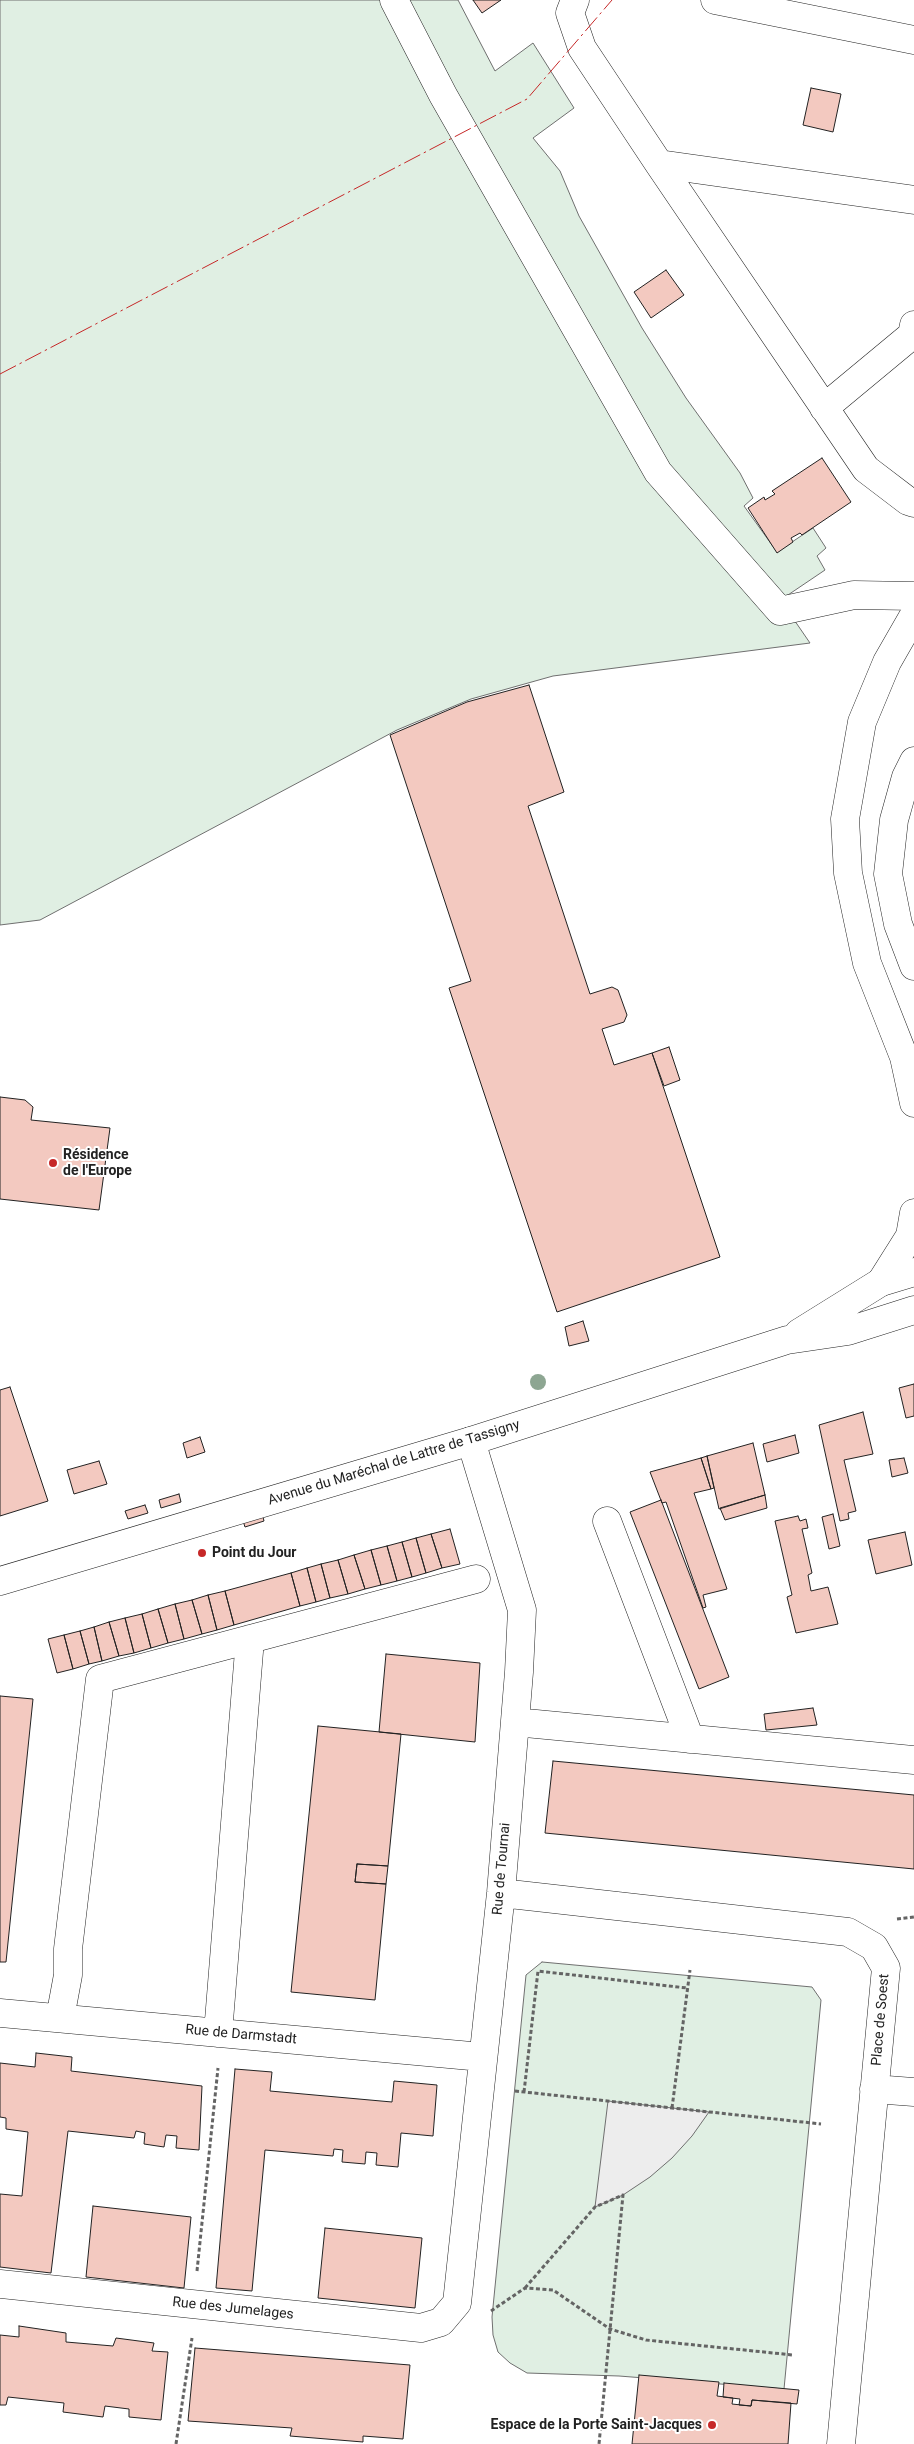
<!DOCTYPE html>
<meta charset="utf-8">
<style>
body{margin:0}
canvas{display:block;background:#fff}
</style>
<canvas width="914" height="2444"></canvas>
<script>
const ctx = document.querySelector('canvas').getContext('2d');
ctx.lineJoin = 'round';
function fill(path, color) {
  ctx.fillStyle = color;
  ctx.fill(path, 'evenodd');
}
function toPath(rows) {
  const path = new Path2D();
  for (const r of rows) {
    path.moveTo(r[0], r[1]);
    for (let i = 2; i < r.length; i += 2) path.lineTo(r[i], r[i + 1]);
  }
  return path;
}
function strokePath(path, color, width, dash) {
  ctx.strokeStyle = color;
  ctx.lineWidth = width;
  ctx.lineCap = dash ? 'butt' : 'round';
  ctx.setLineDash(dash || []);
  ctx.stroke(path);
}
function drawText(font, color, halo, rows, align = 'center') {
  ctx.font = font + ' Roboto,sans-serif';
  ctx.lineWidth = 4;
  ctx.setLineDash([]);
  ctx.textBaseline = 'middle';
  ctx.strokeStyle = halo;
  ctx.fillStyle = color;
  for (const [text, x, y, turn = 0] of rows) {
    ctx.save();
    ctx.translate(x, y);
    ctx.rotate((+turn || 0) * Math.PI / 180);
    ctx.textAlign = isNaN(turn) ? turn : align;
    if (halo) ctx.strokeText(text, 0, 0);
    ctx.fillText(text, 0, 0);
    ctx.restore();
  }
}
const green = toPath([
 [0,0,458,0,495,71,533,43,574,108,533,138,560,171,579,216,642,328,686,398,740,473,753,498,744,506,777,552,813,528,826,548,817,556,825,570,782,599,775,592,810,643,553,676,471,699,397,730,40,920,0,925,0,0],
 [542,1962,812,1987,821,2000,784,2389,619,2376,527,2373,510,2363,498,2352,493,2335,492,2317,526,1975,542,1962]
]);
fill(green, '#e0efe3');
strokePath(green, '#6f6f6f', 1);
const parking = toPath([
 [608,2101,709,2112,692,2136,672,2158,650,2177,623,2195,595,2207,608,2101]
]);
fill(parking, '#ededed');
strokePath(parking, '#6f6f6f', 1);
const building = toPath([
 [473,0,501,0,482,13,473,0],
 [811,88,841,94,833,132,803,125,811,88],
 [666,270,684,295,651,318,634,292,666,270],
 [822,458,851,502,802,535,800,533,791,538,793,542,777,553,748,508,764,497,765,500,775,494,772,491,822,458],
 [529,685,564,792,528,806,590,994,612,987,618,990,627,1015,624,1022,602,1029,614,1065,652,1053,720,1257,557,1312,449,988,471,981,390,735,467,702,529,685],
 [669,1047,680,1080,664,1086,652,1053,669,1047],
 [0,1097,25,1100,33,1107,31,1120,110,1128,99,1210,0,1199,0,1097],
 [583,1321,589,1341,569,1346,565,1327,583,1321],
 [914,1384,914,1416,906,1418,899,1388,914,1384],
 [10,1387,48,1501,0,1516,0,1390,10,1387],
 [863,1412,873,1454,844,1460,856,1511,848,1513,849,1519,840,1521,819,1425,863,1412],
 [795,1435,799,1453,767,1462,763,1444,795,1435],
 [200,1437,205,1452,187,1458,183,1443,200,1437],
 [753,1443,765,1495,719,1509,707,1456,753,1443],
 [707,1456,714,1488,711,1489,701,1458,707,1456],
 [701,1458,711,1489,694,1493,727,1589,703,1595,706,1607,703,1608,666,1502,662,1503,650,1472,701,1458],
 [904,1458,908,1473,892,1477,889,1460,904,1458],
 [99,1461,107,1484,74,1494,67,1470,99,1461],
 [179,1494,181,1502,161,1508,159,1500,179,1494],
 [765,1495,767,1508,725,1520,720,1508,765,1495],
 [661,1500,729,1677,699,1689,630,1512,661,1500],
 [145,1505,148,1513,128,1519,125,1511,145,1505],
 [262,1513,264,1521,245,1527,242,1518,262,1513],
 [833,1514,840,1546,829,1549,822,1517,833,1514],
 [798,1516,800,1521,806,1519,808,1528,802,1529,812,1573,808,1575,811,1591,828,1587,838,1624,796,1633,787,1597,792,1595,775,1521,798,1516],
 [450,1529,460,1564,442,1568,431,1534,450,1529],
 [905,1532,912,1565,876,1574,868,1540,905,1532],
 [431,1534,442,1568,426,1573,416,1538,431,1534],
 [416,1538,426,1573,412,1577,402,1542,416,1538],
 [402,1542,412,1577,397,1581,387,1546,402,1542],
 [387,1546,397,1581,381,1585,371,1550,387,1546],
 [371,1550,381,1585,365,1589,354,1555,371,1550],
 [354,1555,365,1589,348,1594,338,1560,354,1555],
 [338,1560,348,1594,330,1598,321,1564,338,1560],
 [321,1564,330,1598,316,1602,307,1568,321,1564],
 [307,1568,316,1602,300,1606,291,1573,307,1568],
 [291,1573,300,1606,234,1625,225,1591,291,1573],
 [225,1591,234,1625,217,1630,208,1595,225,1591],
 [208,1595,217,1630,202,1634,192,1600,208,1595],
 [192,1600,202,1634,184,1639,175,1604,192,1600],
 [175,1604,184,1639,168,1643,158,1609,175,1604],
 [158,1609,168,1643,151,1648,142,1614,158,1609],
 [142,1614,151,1648,134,1653,125,1618,142,1614],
 [125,1618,134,1653,119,1656,109,1622,125,1618],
 [109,1622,119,1656,102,1661,94,1627,109,1622],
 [94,1627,102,1661,89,1664,80,1631,94,1627],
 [80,1631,89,1664,73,1669,64,1635,80,1631],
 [64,1635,73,1669,57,1673,48,1639,64,1635],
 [386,1654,480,1663,475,1742,379,1732,386,1654],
 [0,1696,33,1699,6,1962,0,1962,0,1696],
 [813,1708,817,1725,766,1730,764,1714,813,1708],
 [318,1726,401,1734,388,1866,357,1864,355,1882,386,1884,375,2000,291,1992,318,1726],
 [553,1761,914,1795,914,1869,545,1833,553,1761],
 [357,1864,388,1866,386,1884,355,1882,357,1864],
 [36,2053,72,2057,71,2071,202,2086,199,2150,176,2148,177,2136,166,2135,164,2147,144,2144,145,2133,136,2131,134,2138,68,2131,51,2273,0,2267,0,2194,22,2196,28,2132,6,2129,6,2118,0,2117,0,2063,35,2067,36,2053],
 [235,2069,272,2072,270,2091,392,2102,394,2081,437,2085,433,2136,401,2133,398,2167,376,2165,377,2153,366,2152,365,2164,342,2162,343,2150,334,2149,333,2156,265,2150,252,2291,216,2288,235,2069],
 [93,2206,191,2217,184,2288,86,2277,93,2206],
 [325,2228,422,2238,415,2308,318,2298,325,2228],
 [19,2326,66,2333,66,2342,113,2346,116,2338,154,2343,152,2351,168,2352,161,2420,129,2417,129,2409,105,2406,103,2417,63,2412,64,2403,8,2397,6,2405,0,2405,0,2335,19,2337,19,2326],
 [195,2348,410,2365,403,2439,363,2436,363,2442,290,2436,292,2428,188,2421,195,2348],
 [639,2375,719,2382,717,2396,733,2398,732,2404,751,2406,752,2400,791,2403,788,2444,632,2444,639,2375],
 [724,2383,799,2390,797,2404,752,2400,751,2406,739,2405,740,2399,723,2397,724,2383]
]);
fill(building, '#f3c9c0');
strokePath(building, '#222', 1);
const minor = toPath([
 [394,0,443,95,658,472,780,611,854,595,914,596],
 [575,0,570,13,582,48,659,164,866,469,908,501,914,503],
 [715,0,914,40],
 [659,164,914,200],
 [824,408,912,335,914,325],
 [607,1521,690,1739],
 [515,1722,914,1760],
 [501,1893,848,1932,874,1947,886,1968,841,2444],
 [0,2013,482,2057],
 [60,2018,68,1975,68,1949,100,1679,476,1579],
 [218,2033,250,1639],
 [874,2089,914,2092],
 [0,2284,421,2328,441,2322,457,2303,501,1893,519,1672,522,1610,471,1441]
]);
const major = toPath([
 [914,761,906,777,894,820,888,874,898,924,914,966],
 [799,1333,881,1282,914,1272],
 [0,1581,471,1441,787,1340,848,1331,914,1310]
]);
const highway = toPath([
 [914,615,887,662,862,722,845,819,848,873,867,963,904,1057,914,1103],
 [881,1282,910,1236,914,1213]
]);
strokePath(minor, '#222', 29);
strokePath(major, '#222', 29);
strokePath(highway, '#222', 29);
strokePath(toPath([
 [897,1919,914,1917],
 [515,2091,821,2124],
 [524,2092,538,1971,687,1988],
 [672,2108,690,1970],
 [197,2271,218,2068],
 [525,2288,595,2207,623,2195,599,2444],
 [491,2311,525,2288,553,2290,610,2329,646,2340,793,2355],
 [176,2444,192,2338]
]), '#646464', 3, [4, 2.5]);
strokePath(minor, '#fff', 28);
strokePath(major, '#fff', 28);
strokePath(highway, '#fff', 28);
strokePath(toPath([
 [0,374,527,99,612,0]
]), '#c62828', 1, [18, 4, 2.5, 4]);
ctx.fillStyle = '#8da692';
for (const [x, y] of [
 [538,1382]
]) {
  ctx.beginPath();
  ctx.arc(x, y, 8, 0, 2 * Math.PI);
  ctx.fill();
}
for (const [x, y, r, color] of [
 [53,1163,5,"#c62828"],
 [202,1553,5,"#c62828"],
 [712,2425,5,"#c62828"]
]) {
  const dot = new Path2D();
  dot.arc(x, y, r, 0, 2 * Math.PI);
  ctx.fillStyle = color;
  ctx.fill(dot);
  strokePath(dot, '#fff', 2);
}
drawText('bold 14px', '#222', '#fff', [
 ["Résidence",63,1155],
 ["de l'Europe",63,1171],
 ["Point du Jour",212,1553],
 ["Espace de la Porte Saint-Jacques",702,2425,"right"]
], 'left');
drawText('14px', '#222', '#fff', [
 ["Avenue du Maréchal de Lattre de Tassigny",394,1463,-17],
 ["Rue de Tournai",502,1869,-85],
 ["Place de Soest",881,2020,-85],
 ["Rue de Darmstadt",241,2035,5],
 ["Rue des Jumelages",233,2309,6]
]);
</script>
